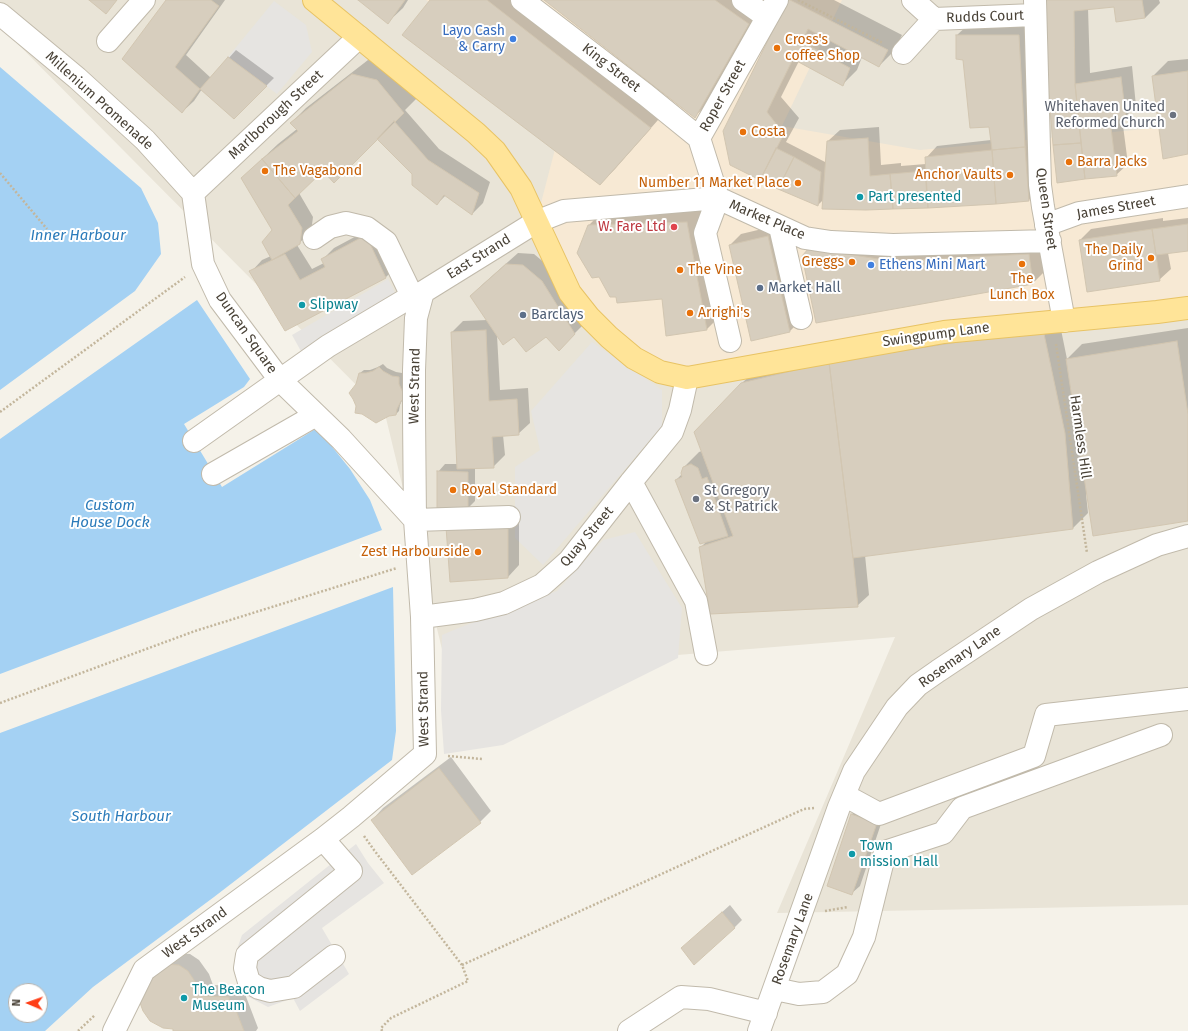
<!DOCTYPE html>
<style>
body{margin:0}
#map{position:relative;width:1188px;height:1031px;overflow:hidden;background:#f5f2e9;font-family:"Fira Sans",sans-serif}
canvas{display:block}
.north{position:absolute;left:8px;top:983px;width:40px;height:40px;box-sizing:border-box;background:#fff;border:1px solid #b6b3af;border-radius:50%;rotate:272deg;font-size:11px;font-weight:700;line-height:16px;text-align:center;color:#494237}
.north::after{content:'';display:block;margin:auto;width:14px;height:18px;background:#ff3e16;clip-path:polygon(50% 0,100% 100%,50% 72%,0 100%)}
</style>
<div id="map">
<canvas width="1188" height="1031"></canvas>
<div class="north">N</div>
</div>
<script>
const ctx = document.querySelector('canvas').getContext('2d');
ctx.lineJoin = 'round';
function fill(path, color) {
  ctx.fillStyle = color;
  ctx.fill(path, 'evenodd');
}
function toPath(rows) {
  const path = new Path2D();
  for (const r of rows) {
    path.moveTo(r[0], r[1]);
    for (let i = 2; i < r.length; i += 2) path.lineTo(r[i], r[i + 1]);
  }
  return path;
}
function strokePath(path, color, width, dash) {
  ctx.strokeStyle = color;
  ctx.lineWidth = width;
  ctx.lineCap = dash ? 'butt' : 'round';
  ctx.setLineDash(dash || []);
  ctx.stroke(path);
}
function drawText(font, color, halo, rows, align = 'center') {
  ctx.font = font + ' "Fira Sans",sans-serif';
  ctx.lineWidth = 4;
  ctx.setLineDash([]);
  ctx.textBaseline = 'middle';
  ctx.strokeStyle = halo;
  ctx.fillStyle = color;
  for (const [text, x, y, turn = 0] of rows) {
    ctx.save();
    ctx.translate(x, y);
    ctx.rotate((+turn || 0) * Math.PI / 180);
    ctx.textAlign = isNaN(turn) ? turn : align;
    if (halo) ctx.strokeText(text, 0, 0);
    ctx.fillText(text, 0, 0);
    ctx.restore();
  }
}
fill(toPath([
 [0,0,1188,0,1188,905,777,913,895,637,448,674,385,414,0,26]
]), '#e9e4d7');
fill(toPath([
 [426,0,842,0,782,126,920,150,1188,125,1188,310,687,378,609,337,536,222,565,111]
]), '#f7e9d4');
fill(toPath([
 [274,1,306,25,312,52,277,94,228,57],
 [388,279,398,298,302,353,292,335],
 [592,342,662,390,662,426,543,565,515,538,515,467,540,450,531,411],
 [635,532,682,608,678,658,503,745,444,754,441,710,442,635,456,629,557,591,603,540],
 [356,844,368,863,384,883,322,928,349,974,300,1011,293,998,268,1007,247,996,236,976,235,955,242,935]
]), '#e6e4e1');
fill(toPath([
 [0,67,141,188,158,223,161,254,135,291,0,390],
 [197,300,250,379,244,387,184,424,222,487,317,428,350,469,370,500,382,530,0,674,0,439],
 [393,587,396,731,392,760,214,897,93,987,45,1031,0,1031,0,733],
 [16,991,40,991,40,1015,16,1015]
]), '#a4d1f3');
fill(toPath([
 [168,0,225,0,186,55,211,78,236,50,274,78,234,118,202,89,194,101,182,112,123,59],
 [360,0,408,0,403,8,388,22],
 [431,0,521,0,665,112,615,169,600,184],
 [545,0,750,0,763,9,710,102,695,116],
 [789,0,834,0,902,35,894,51,879,66,862,57,857,70,842,85,799,61,781,97,799,118,786,142,827,163,828,141,840,130,879,127,881,165,901,163,901,166,926,164,926,158,937,146,991,140,990,126,964,59,957,35,969,24,1030,24,1036,192,1029,200,996,203,927,207,824,199,818,205,731,164],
 [1042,0,1159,0,1160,3,1145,18,1115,6,1088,8,1090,73,1132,66,1136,106,1125,117,1122,118,1128,164,1116,175,1085,178],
 [1188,59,1188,153,1153,76,1168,61],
 [368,60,392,66,418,97,405,110,439,149,490,182,483,203,472,214,446,195,437,204,413,174,378,138,323,169,299,193,313,217,311,232,297,245,312,269,324,263,323,259,334,248,377,225,397,266,386,277,285,330,251,272,262,260,271,256,273,230,242,178,278,144,297,129,291,123,306,108],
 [702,207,722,314,707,329,667,335,663,298,589,225,604,210],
 [1163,218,1163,221,1188,218,1188,250,1168,253,1171,269,1159,280,1080,240,1091,229],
 [779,225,801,320,790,331,752,340,730,245,741,234],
 [1044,240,1048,268,1033,283,817,322,810,249],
 [518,253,534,254,553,270,586,322,559,349,547,335,497,335,500,390,528,388,530,423,518,434,503,435,505,455,493,467,475,467,475,501,468,508,438,472,445,464,458,464,452,332,463,321,487,320,471,296,482,285],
 [1058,315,1067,359,1082,344,1188,328,1188,520,1086,494,1088,513,1073,528,865,555,869,595,857,606,700,548,707,541,676,480,682,474,684,467,699,452,702,451,742,383,754,372],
 [383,364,387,368,396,372,402,373,402,380,408,393,404,396,400,405,399,411,396,414,357,384,360,373,364,370,370,370,378,367],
 [519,515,519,565,508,577,451,581],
 [451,757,491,811,480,822,372,820,383,808],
 [860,807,884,815,860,886,852,893,852,814],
 [730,905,742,920,734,928,690,941],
 [175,953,190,954,199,960,209,974,213,985,240,986,241,993,245,994,258,1028,256,1031,174,1031,174,1028,143,1011]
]), '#0003');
const building = toPath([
 [89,0,117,0,106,14,89,0],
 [166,0,211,0,219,6,175,67,200,89,182,113,122,59,166,0],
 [358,0,405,0,388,24,358,0],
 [430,0,487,0,651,128,600,185,402,35,430,0],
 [544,0,715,0,749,24,695,118,544,0],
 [788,0,790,0,888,50,879,67,808,29,802,42,850,68,843,86,793,59,767,112,784,134,760,180,730,165,723,131,788,0],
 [1041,0,1142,0,1145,18,1116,22,1114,7,1074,11,1075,84,1081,143,1053,145,1041,0],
 [956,35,1019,35,1025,147,992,150,989,127,970,128,963,60,956,59,956,35],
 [228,57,267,86,234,119,200,89,228,57],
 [1188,71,1188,154,1163,159,1152,76,1188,71],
 [352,74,377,80,404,113,334,183,323,171,295,198,262,159,298,131,290,123,352,74],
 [1121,77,1126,118,1110,120,1117,176,1085,179,1075,84,1121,77],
 [394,121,428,160,479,193,472,215,444,195,437,205,412,185,412,174,377,139,394,121],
 [868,138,870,176,890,174,893,209,866,210,822,209,827,141,868,138],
 [1081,143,1085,179,1057,183,1053,145,1081,143],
 [1025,147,1029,201,996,204,992,150,1025,147],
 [776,148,794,157,778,189,760,180,776,148],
 [992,150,996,204,928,208,925,157,992,150],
 [794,157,821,172,818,206,778,189,794,157],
 [262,159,295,198,288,205,302,228,300,244,272,260,262,242,272,230,241,178,262,159],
 [925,171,928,208,893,209,890,174,925,171],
 [687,222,707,330,666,336,662,299,617,303,616,297,610,297,599,277,592,278,577,253,588,225,687,222],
 [1188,224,1188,251,1156,255,1152,229,1188,224],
 [1152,229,1160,281,1087,292,1079,240,1152,229],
 [366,235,386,278,285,331,249,271,285,254,300,280,325,267,321,259,366,235],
 [768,236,790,332,751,341,729,245,768,236],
 [809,248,891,261,1029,254,1033,284,816,323,802,256,809,248],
 [506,264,523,265,542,281,575,334,559,351,546,337,526,352,514,337,503,345,470,296,506,264],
 [1043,329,1065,433,1073,529,853,558,829,362,1043,329],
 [486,330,489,401,517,399,519,435,492,437,494,468,457,469,451,332,486,330],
 [1177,341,1188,414,1188,521,1093,536,1066,359,1177,341],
 [829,362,853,558,858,607,710,614,699,547,733,536,694,432,741,383,829,362],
 [379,367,383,371,392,376,399,377,399,384,405,397,401,401,397,409,396,415,389,416,376,423,362,414,355,413,356,406,353,399,349,393,356,384,359,373,366,373,373,371,379,367],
 [691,464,698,468,702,479,707,477,728,536,700,544,675,480,682,477,681,473,683,467,691,464],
 [437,471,468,472,468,509,437,508,437,471],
 [508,526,508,578,450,582,446,527,508,526],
 [439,768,481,823,412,875,371,820,439,768],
 [851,814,877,823,852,895,827,886,851,814],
 [722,912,735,928,694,965,681,948,722,912],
 [163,964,179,965,188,971,198,986,201,996,229,997,230,1005,234,1005,244,1031,173,1031,173,1029,163,1028,150,1021,143,1011,139,1000,138,988,163,964]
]);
fill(building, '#d7cebe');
strokePath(building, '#d2c6b1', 1);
const minor = toPath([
 [522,0,646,95,699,138],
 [743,0,767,17],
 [913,0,934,19],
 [1035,0,1040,185,1043,207,1064,321],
 [0,14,77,78,145,140,193,193],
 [108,41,144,0],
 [903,53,934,19,1035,15],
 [193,193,203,264,220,300,280,380,341,439,415,520],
 [193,193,359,37],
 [1046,225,1079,213,1188,196],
 [780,227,801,318],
 [314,238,330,227,346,223,367,228,386,242,412,296],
 [730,341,705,233,718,198,699,138,777,0],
 [194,441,328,346,412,296,423,292,536,222,564,211,718,198,805,238,831,242,893,245,1050,241],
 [213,474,316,415],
 [631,482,696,601,706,654],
 [415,520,509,517],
 [422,617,475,610,504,603,542,585,569,561,631,482,672,432,680,410,687,378],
 [844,795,879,814,1034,756,1046,715,1188,699],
 [323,839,351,871,247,955,245,968,249,982,259,988,270,991,294,987,334,956],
 [775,989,799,994,823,992,847,974,864,937,885,852,943,833,962,808,1161,735],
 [114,1031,144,970,323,839,351,817,425,754,422,617,415,520,414,415,414,370,416,318,423,292],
 [629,1031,681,997,709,999,766,1013],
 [759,1031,839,807,854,771,897,707,918,685,938,671,1031,609,1098,572,1157,545,1188,536]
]);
const major = toPath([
 [314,0,476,133,495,151,521,188,570,293,589,317,609,337,634,358,660,372,687,378,944,332,1157,312,1188,308]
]);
strokePath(minor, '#c1baab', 24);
strokePath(major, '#e8c364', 24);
strokePath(toPath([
 [798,0,883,43],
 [0,173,47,229],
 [1056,344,1087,553],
 [0,412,185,277],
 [0,703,195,631,397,568],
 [448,756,482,759],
 [364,836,374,850,462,965,468,981,391,1018,381,1028,382,1031],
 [825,911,848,907],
 [462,965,804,809,814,808],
 [78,1031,95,1015]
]), '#c3b69c', 2.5, [2, 2]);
strokePath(minor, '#fff', 22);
strokePath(major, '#ffe498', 22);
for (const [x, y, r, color] of [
 [513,39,4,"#3f7fe0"],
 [777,48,4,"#e8710a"],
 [1173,115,4,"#6b7280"],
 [743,132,4,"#e8710a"],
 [1069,162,4,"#e8710a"],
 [265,171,4,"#e8710a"],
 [1010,175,4,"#e8710a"],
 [798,183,4,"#e8710a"],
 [860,197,4,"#0f9aa8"],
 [674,227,4,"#e0444e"],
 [1151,258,4,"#e8710a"],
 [852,262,4,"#e8710a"],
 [1022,264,4,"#e8710a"],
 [871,265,4,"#3f7fe0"],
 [680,270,4,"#e8710a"],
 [760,288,4,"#5c6f8a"],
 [302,305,4,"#0f9aa8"],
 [690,313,4,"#e8710a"],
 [523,315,4,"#5c6f8a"],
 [453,490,4,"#e8710a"],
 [696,499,4,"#6b7280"],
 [478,552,4,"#e8710a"],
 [852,854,4,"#0f9aa8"],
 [184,998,4,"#0f9aa8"]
]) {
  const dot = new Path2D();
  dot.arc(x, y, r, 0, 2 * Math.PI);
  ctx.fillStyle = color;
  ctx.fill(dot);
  strokePath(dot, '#fff', 1.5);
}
drawText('14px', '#494237', '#fff', [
 ["Rudds Court",985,17,-2],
 ["King Street",611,68,38],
 ["Roper Street",723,96,-61],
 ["Millenium Promenade",99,101,42],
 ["Marlborough Street",276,115,-43],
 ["James Street",1116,208,-10],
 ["Queen Street",1046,209,82],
 ["Market Place",767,220,23],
 ["East Strand",479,257,-32],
 ["Duncan Square",246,333,55],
 ["Swingpump Lane",936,335,-8],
 ["West Strand",415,386,-89],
 ["Harmless Hill",1080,437,82],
 ["Quay Street",587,537,-50],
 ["Rosemary Lane",960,657,-35],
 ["West Strand",424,709,-91],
 ["West Strand",195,933,-36],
 ["Rosemary Lane",793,939,-70]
]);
drawText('14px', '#366cbe', '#fff', [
 ["Layo Cash",505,31],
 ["& Carry",505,47],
 ["Ethens Mini Mart",879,265,"left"]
], 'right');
drawText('14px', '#c56008', '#fff', [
 ["Cross's",785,40],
 ["coffee Shop",785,56],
 ["Costa",751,132],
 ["Barra Jacks",1077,162],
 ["The Vagabond",273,171],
 ["Anchor Vaults",1002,175,"right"],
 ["Number 11 Market Place",790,183,"right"],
 ["The Daily",1143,250,"right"],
 ["Grind",1143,266,"right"],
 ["Greggs",844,262,"right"],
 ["The Vine",688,270],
 ["The",1022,279,"center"],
 ["Lunch Box",1022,295,"center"],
 ["Arrighi's",698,313],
 ["Royal Standard",461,490],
 ["Zest Harbourside",470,552,"right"]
], 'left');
drawText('14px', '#5b616d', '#fff', [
 ["Whitehaven United",1165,107],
 ["Reformed Church",1165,123],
 ["St Gregory",704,491,"left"],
 ["& St Patrick",704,507,"left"]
], 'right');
drawText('14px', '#0d838f', '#fff', [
 ["Part presented",868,197],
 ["Slipway",310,305],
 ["Town",860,846],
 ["mission Hall",860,862],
 ["The Beacon",192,990],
 ["Museum",192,1006]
], 'left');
drawText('14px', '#be3a42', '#fff', [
 ["W. Fare Ltd",666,227]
], 'right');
drawText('14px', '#4e5e75', '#fff', [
 ["Market Hall",768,288],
 ["Barclays",531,315]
], 'left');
drawText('italic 15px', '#2b7bba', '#fff', [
 ["Inner Harbour",78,236],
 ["Custom",110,506],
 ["House Dock",110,523],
 ["South Harbour",121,817]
]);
</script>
